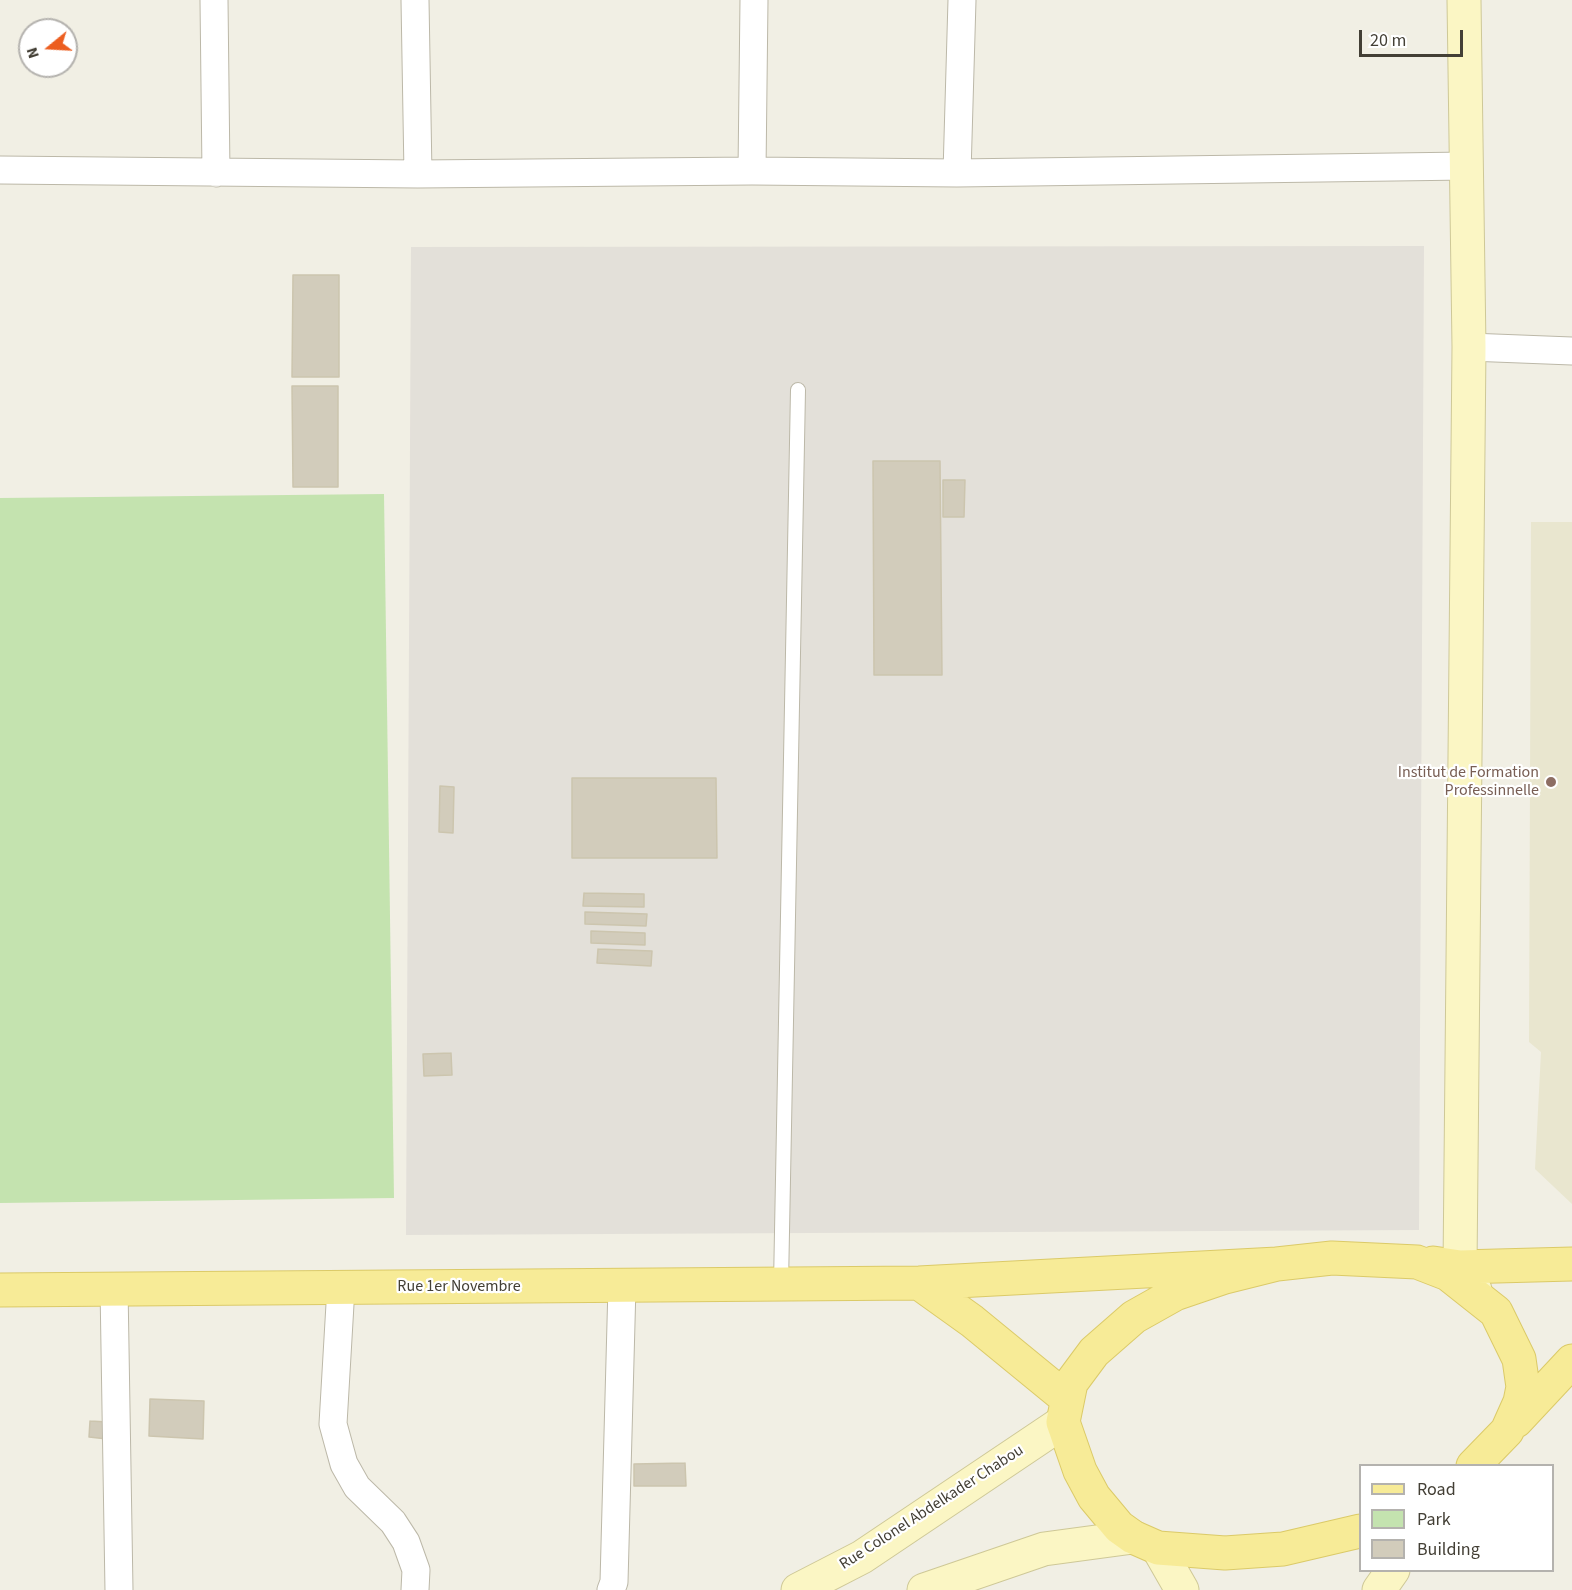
<!DOCTYPE html>
<style>
body{margin:0}
#map{position:relative;width:1572px;height:1590px;overflow:hidden;background:#f1efe4;font-family:"Source Sans 3",sans-serif}
canvas{display:block}
.legend{position:absolute;left:1359px;top:1464px;width:195px;height:108px;box-sizing:border-box;background:#fff;border:2px solid #b4b2ae;margin:0;padding:8px 10px;list-style:none;font-size:18px;color:#433f35}
.legend li{display:flex;align-items:center;gap:12px;height:30px}
.legend b{width:30px;border:2px solid #b4b2ae}
.north{position:absolute;left:18px;top:18px;width:60px;height:60px;box-sizing:border-box;background:#fff;border:2px solid #b4b2ae;border-radius:50%;rotate:252deg;font-size:16px;font-weight:700;line-height:24px;text-align:center;color:#433f35}
.north::after{content:'';display:block;margin:auto;width:21px;height:27px;background:#ec5e20;clip-path:polygon(50% 0,100% 100%,50% 72%,0 100%)}
.scale{position:absolute;left:1359px;top:30px;width:104px;height:27px;box-sizing:border-box;border:3px solid #433f35;border-top:0;padding-left:8px;font-size:18px;line-height:21px;white-space:nowrap;color:#433f35;-webkit-text-stroke:4px #fff;paint-order:stroke}
</style>
<div id="map">
<canvas width="1572" height="1590"></canvas>
<ul class="legend">
<li><b style="height:8px;background:#f7eb97"></b>Road</li>
<li><b style="height:16px;background:#c4e3af"></b>Park</li>
<li><b style="height:16px;background:#d2ccbb"></b>Building</li>
</ul>
<div class="north">N</div>
<div class="scale">20 m</div>
</div>
<script>
const ctx = document.querySelector('canvas').getContext('2d');
ctx.lineJoin = 'round';
function fill(path, color) {
  ctx.fillStyle = color;
  ctx.fill(path, 'evenodd');
}
function toPath(rows) {
  const path = new Path2D();
  for (const r of rows) {
    path.moveTo(r[0], r[1]);
    for (let i = 2; i < r.length; i += 2) path.lineTo(r[i], r[i + 1]);
  }
  return path;
}
function strokePath(path, color, width, dash) {
  ctx.strokeStyle = color;
  ctx.lineWidth = width;
  ctx.lineCap = dash ? 'butt' : 'round';
  ctx.setLineDash(dash || []);
  ctx.stroke(path);
}
function drawText(font, color, halo, rows, align = 'center') {
  ctx.font = font + ' "Source Sans 3",sans-serif';
  ctx.lineWidth = 4.5;
  ctx.setLineDash([]);
  ctx.textBaseline = 'middle';
  ctx.strokeStyle = halo;
  ctx.fillStyle = color;
  for (const [text, x, y, turn = 0] of rows) {
    ctx.save();
    ctx.translate(x, y);
    ctx.rotate((+turn || 0) * Math.PI / 180);
    ctx.textAlign = isNaN(turn) ? turn : align;
    if (halo) ctx.strokeText(text, 0, 0);
    ctx.fillText(text, 0, 0);
    ctx.restore();
  }
}
fill(toPath([
 [1424,246,1419,1230,406,1235,411,247]
]), '#e3e0d9');
fill(toPath([
 [1531,522,1572,522,1572,1204,1535,1169,1541,1052,1529,1042]
]), '#e9e6cf');
fill(toPath([
 [384,494,394,1198,0,1203,0,498]
]), '#c4e3af');
const building = toPath([
 [293,275,339,275,339,377,292,377,293,275],
 [292,386,338,386,338,487,293,487,292,386],
 [873,461,940,461,942,675,874,675,873,461],
 [943,480,965,480,964,517,943,517,943,480],
 [572,778,716,778,717,858,572,858,572,778],
 [440,786,454,787,453,833,439,832,440,786],
 [584,893,644,894,644,907,583,906,584,893],
 [585,912,647,914,646,926,585,924,585,912],
 [591,931,645,933,645,945,591,943,591,931],
 [598,949,652,951,651,966,597,963,598,949],
 [451,1053,452,1075,424,1076,423,1054,451,1053],
 [150,1399,204,1401,203,1439,149,1436,150,1399],
 [90,1421,108,1422,107,1439,89,1437,90,1421],
 [685,1463,686,1486,634,1486,634,1464,685,1463]
]);
fill(building, '#d2ccbb');
strokePath(building, '#ccc5ae', 1.5);
const lane = toPath([
 [781,1284,798,390]
]);
const street = toPath([
 [214,0,216,173],
 [415,0,418,174],
 [0,170,418,174,752,171,957,173,1467,166],
 [752,171,754,0],
 [957,173,962,0],
 [1469,347,1572,351],
 [114,1287,119,1590],
 [341,1287,333,1424,339,1446,344,1464,357,1487,393,1522,406,1542,416,1570,415,1590],
 [611,1590,614,1582,622,1286]
]);
const secondary = toPath([
 [1464,0,1469,347,1460,1267,1475,1290],
 [1158,1548,1182,1590],
 [798,1590,862,1557,1063,1422],
 [924,1590,1044,1549,1133,1537],
 [1379,1590,1393,1570]
]);
const primary = toPath([
 [1433,1263,1460,1267,1572,1264],
 [919,1283,972,1321,1066,1398],
 [0,1290,919,1283,1277,1264],
 [1516,1421,1572,1361],
 [1360,1531,1283,1549,1225,1553,1158,1548,1133,1537,1119,1527,1094,1497,1080,1471,1063,1422,1071,1383,1094,1352,1134,1317,1175,1294,1225,1277,1277,1264,1332,1258,1417,1262,1448,1274,1496,1312,1519,1359,1523,1387,1520,1402,1507,1431,1473,1466]
]);
strokePath(lane, '#bcb8a8', 16);
strokePath(street, '#bcb8a8', 29);
strokePath(secondary, '#cec897', 35);
strokePath(primary, '#dbca68', 35);
strokePath(lane, '#fff', 14);
strokePath(street, '#fff', 27);
strokePath(secondary, '#fbf6c4', 33);
strokePath(primary, '#f7eb97', 33);
for (const [x, y, r, color] of [
 [1551,782,6,"#8d6e63"]
]) {
  const dot = new Path2D();
  dot.arc(x, y, r, 0, 2 * Math.PI);
  ctx.fillStyle = color;
  ctx.fill(dot);
  strokePath(dot, '#fff', 2);
}
drawText('16px', '#785e54', '#fff', [
 ["Institut de Formation",1539,773],
 ["Professinnelle",1539,791]
], 'right');
drawText('16px', '#433f35', '#fff', [
 ["Rue 1er Novembre",459,1287],
 ["Rue Colonel Abdelkader Chabou",932,1508,-33]
]);
</script>
